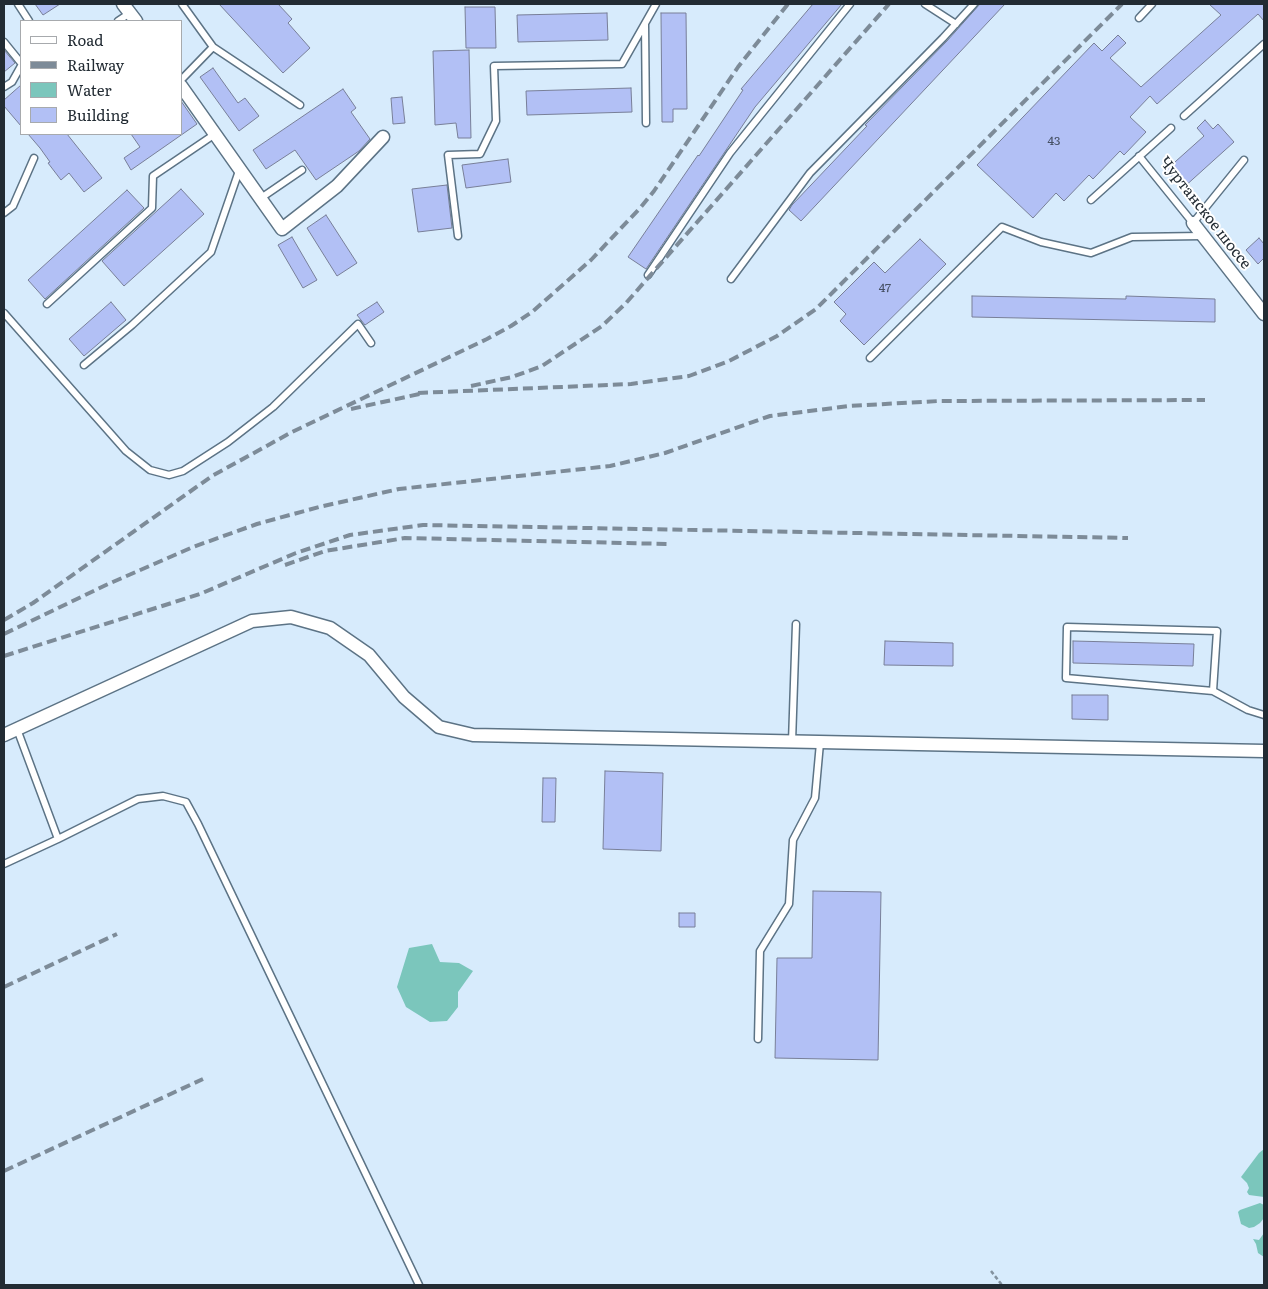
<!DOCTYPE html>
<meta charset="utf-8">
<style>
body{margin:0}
#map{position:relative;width:1268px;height:1289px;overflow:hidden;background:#d7ebfc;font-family:Literata,serif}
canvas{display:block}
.frame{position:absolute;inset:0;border:5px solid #222b33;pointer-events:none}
.legend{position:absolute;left:20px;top:20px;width:162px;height:115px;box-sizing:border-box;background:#fff;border:1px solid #a7aaad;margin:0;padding:6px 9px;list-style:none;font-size:15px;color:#222b33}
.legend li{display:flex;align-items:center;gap:10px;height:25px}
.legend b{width:25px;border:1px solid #a7aaad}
</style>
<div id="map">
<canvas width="1268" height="1289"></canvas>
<div class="frame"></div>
<ul class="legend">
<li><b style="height:6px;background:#fff"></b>Road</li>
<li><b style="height:6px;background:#7d8b98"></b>Railway</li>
<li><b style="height:14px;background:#7bc6bc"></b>Water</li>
<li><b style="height:14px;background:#b2c0f5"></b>Building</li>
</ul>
</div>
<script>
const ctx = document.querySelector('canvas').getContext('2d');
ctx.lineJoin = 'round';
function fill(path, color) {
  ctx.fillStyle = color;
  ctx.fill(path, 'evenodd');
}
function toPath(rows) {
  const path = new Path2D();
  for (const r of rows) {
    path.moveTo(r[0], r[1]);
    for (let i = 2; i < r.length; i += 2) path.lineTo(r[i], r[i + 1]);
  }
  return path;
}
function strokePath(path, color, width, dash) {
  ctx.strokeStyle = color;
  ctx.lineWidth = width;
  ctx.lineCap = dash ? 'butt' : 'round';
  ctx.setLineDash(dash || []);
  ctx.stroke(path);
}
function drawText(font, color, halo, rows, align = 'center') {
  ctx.font = font + ' Literata,serif';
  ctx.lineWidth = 4;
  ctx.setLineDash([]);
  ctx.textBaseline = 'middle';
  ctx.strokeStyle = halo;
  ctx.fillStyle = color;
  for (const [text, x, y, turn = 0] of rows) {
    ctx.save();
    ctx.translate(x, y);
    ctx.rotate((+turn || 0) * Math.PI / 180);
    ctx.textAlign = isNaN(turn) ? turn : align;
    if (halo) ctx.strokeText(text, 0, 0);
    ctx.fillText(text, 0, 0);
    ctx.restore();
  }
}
fill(toPath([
 [432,944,440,962,459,963,473,971,458,992,458,1007,447,1021,430,1022,406,1007,397,987,409,948],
 [1264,1149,1264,1197,1249,1195,1247,1192,1249,1188,1247,1183,1241,1177,1259,1153],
 [1260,1203,1264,1205,1264,1218,1260,1223,1254,1227,1249,1228,1241,1224,1238,1212,1240,1210],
 [1264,1233,1264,1257,1258,1253,1256,1244,1253,1239,1259,1240]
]), '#7bc6bc');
const building = toPath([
 [35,4,60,4,43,15,35,4],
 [219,4,278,4,292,19,288,23,310,48,283,73,219,4],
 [813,4,842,4,755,107,646,269,628,257,698,155,699,156,743,90,741,89,813,4],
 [980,4,1005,4,801,221,789,210,792,205,867,126,865,125,947,41,980,4],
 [1209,4,1264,4,1264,21,1258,14,1157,104,1150,96,1130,117,1146,132,1124,155,1120,151,1093,179,1089,175,1064,201,1056,193,1033,218,977,165,1094,43,1102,51,1118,35,1126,43,1110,58,1141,87,1221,15,1209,4],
 [465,7,495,7,496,48,466,48,465,7],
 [607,13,608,40,518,42,517,15,607,13],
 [661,13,686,13,687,109,673,109,673,122,662,122,661,13],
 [4,50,15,63,4,72,4,50],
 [469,50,471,138,458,138,456,123,435,125,433,51,469,50],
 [213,68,238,103,245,98,259,116,239,131,200,77,213,68],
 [21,85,21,126,4,106,4,100,21,85],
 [631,88,632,112,527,115,526,91,631,88],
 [343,89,356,108,351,112,370,139,359,151,316,180,295,150,266,169,253,150,343,89],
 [402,97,405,123,393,124,391,98,402,97],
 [181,101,197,124,131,170,124,158,140,147,131,134,181,134,181,101],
 [1205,120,1213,129,1218,124,1234,142,1183,188,1166,170,1204,136,1197,128,1205,120],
 [28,134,67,134,102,178,84,192,69,173,61,180,48,163,50,162,40,148,28,134],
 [508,159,511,182,466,188,462,165,508,159],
 [447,185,452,228,418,232,412,189,447,185],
 [181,189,204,214,124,286,102,261,181,189],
 [127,190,144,208,45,299,28,280,127,190],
 [326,215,357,263,337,276,307,228,326,215],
 [292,237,317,280,303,288,278,245,292,237],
 [1259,238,1264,244,1264,258,1258,264,1246,250,1259,238],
 [920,239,946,264,864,345,840,321,846,314,834,302,874,262,885,273,920,239],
 [972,296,1126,299,1126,296,1215,299,1215,322,972,317,972,296],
 [111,302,126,320,84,356,69,339,111,302],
 [377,302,384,312,365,325,357,315,377,302],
 [885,641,953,643,953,666,884,665,885,641],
 [1073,641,1194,644,1193,666,1073,663,1073,641],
 [1072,695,1108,695,1108,720,1072,719,1072,695],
 [605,771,663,773,661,851,603,849,605,771],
 [543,778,556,778,555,822,542,822,543,778],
 [813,891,881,892,878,1060,775,1058,777,958,812,958,813,891],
 [679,913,695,913,695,927,679,927,679,913]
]);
fill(building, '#b2c0f5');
strokePath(building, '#787f98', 1);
const service = toPath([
 [18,4,29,21],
 [182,4,213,47,300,105],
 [925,4,956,24],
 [1139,18,1152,4],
 [118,21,130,13],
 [645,24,646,123],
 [4,42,21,63],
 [181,80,213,47],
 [4,87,12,82,21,66],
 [1184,116,1264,44],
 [1139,156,1193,223,1244,160],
 [261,198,302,170],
 [1091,200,1171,128],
 [4,213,13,206,34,158],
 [458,236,448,155,480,154,496,121,494,66,622,64,656,4],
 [648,275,730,153,850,4],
 [731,279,810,173,943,38,974,4],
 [47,304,152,208,153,176,215,134],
 [4,313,126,451,150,470,169,475,183,471,228,442,273,407,358,324,371,343],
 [870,358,1002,227,1041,242,1091,253,1132,237,1202,236],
 [84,365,132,325,211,252,240,168],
 [1213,691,1217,631,1067,627,1066,678,1213,691,1248,710,1264,715],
 [17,729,58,839,138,799,163,796,186,802,198,824,419,1285],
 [792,742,796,624],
 [4,864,58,839],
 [758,1039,760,951,789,904,793,840,815,798,820,743]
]);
const minor = toPath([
 [123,4,136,21],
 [181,86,282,229,337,186,383,137],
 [1193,223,1264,314],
 [4,735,252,621,291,617,330,628,369,655,404,697,439,727,473,735,1264,751]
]);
strokePath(service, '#5c7385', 9);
strokePath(minor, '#5c7385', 15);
strokePath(toPath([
 [991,1271,1002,1285]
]), '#83929f', 2.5, [4, 2.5]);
strokePath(service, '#fff', 6);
strokePath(minor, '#fff', 12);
strokePath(toPath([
 [471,386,512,377,542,366,602,326,626,303,889,4],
 [418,393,631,384,689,376,729,361,777,336,816,309,1122,4],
 [351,409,424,393],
 [285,565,325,551,405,538,668,544],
 [4,620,33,603,64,581,212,476,292,432,487,339,511,326,532,312,591,260,641,207,654,191,738,67,788,4],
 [4,634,106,585,193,547,257,524,319,507,399,489,610,466,665,453,770,416,849,406,939,401,1205,400],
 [4,656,200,594,296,553,350,535,423,525,1128,538],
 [4,987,117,934],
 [4,1171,203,1079]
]), '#7d8b98', 4, [10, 5]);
drawText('12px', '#465064', null, [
 ["43",1054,141],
 ["47",885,288]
]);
drawText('15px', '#222b33', '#fff', [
 ["Чуртанское шоссе",1205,213,52]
]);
</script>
